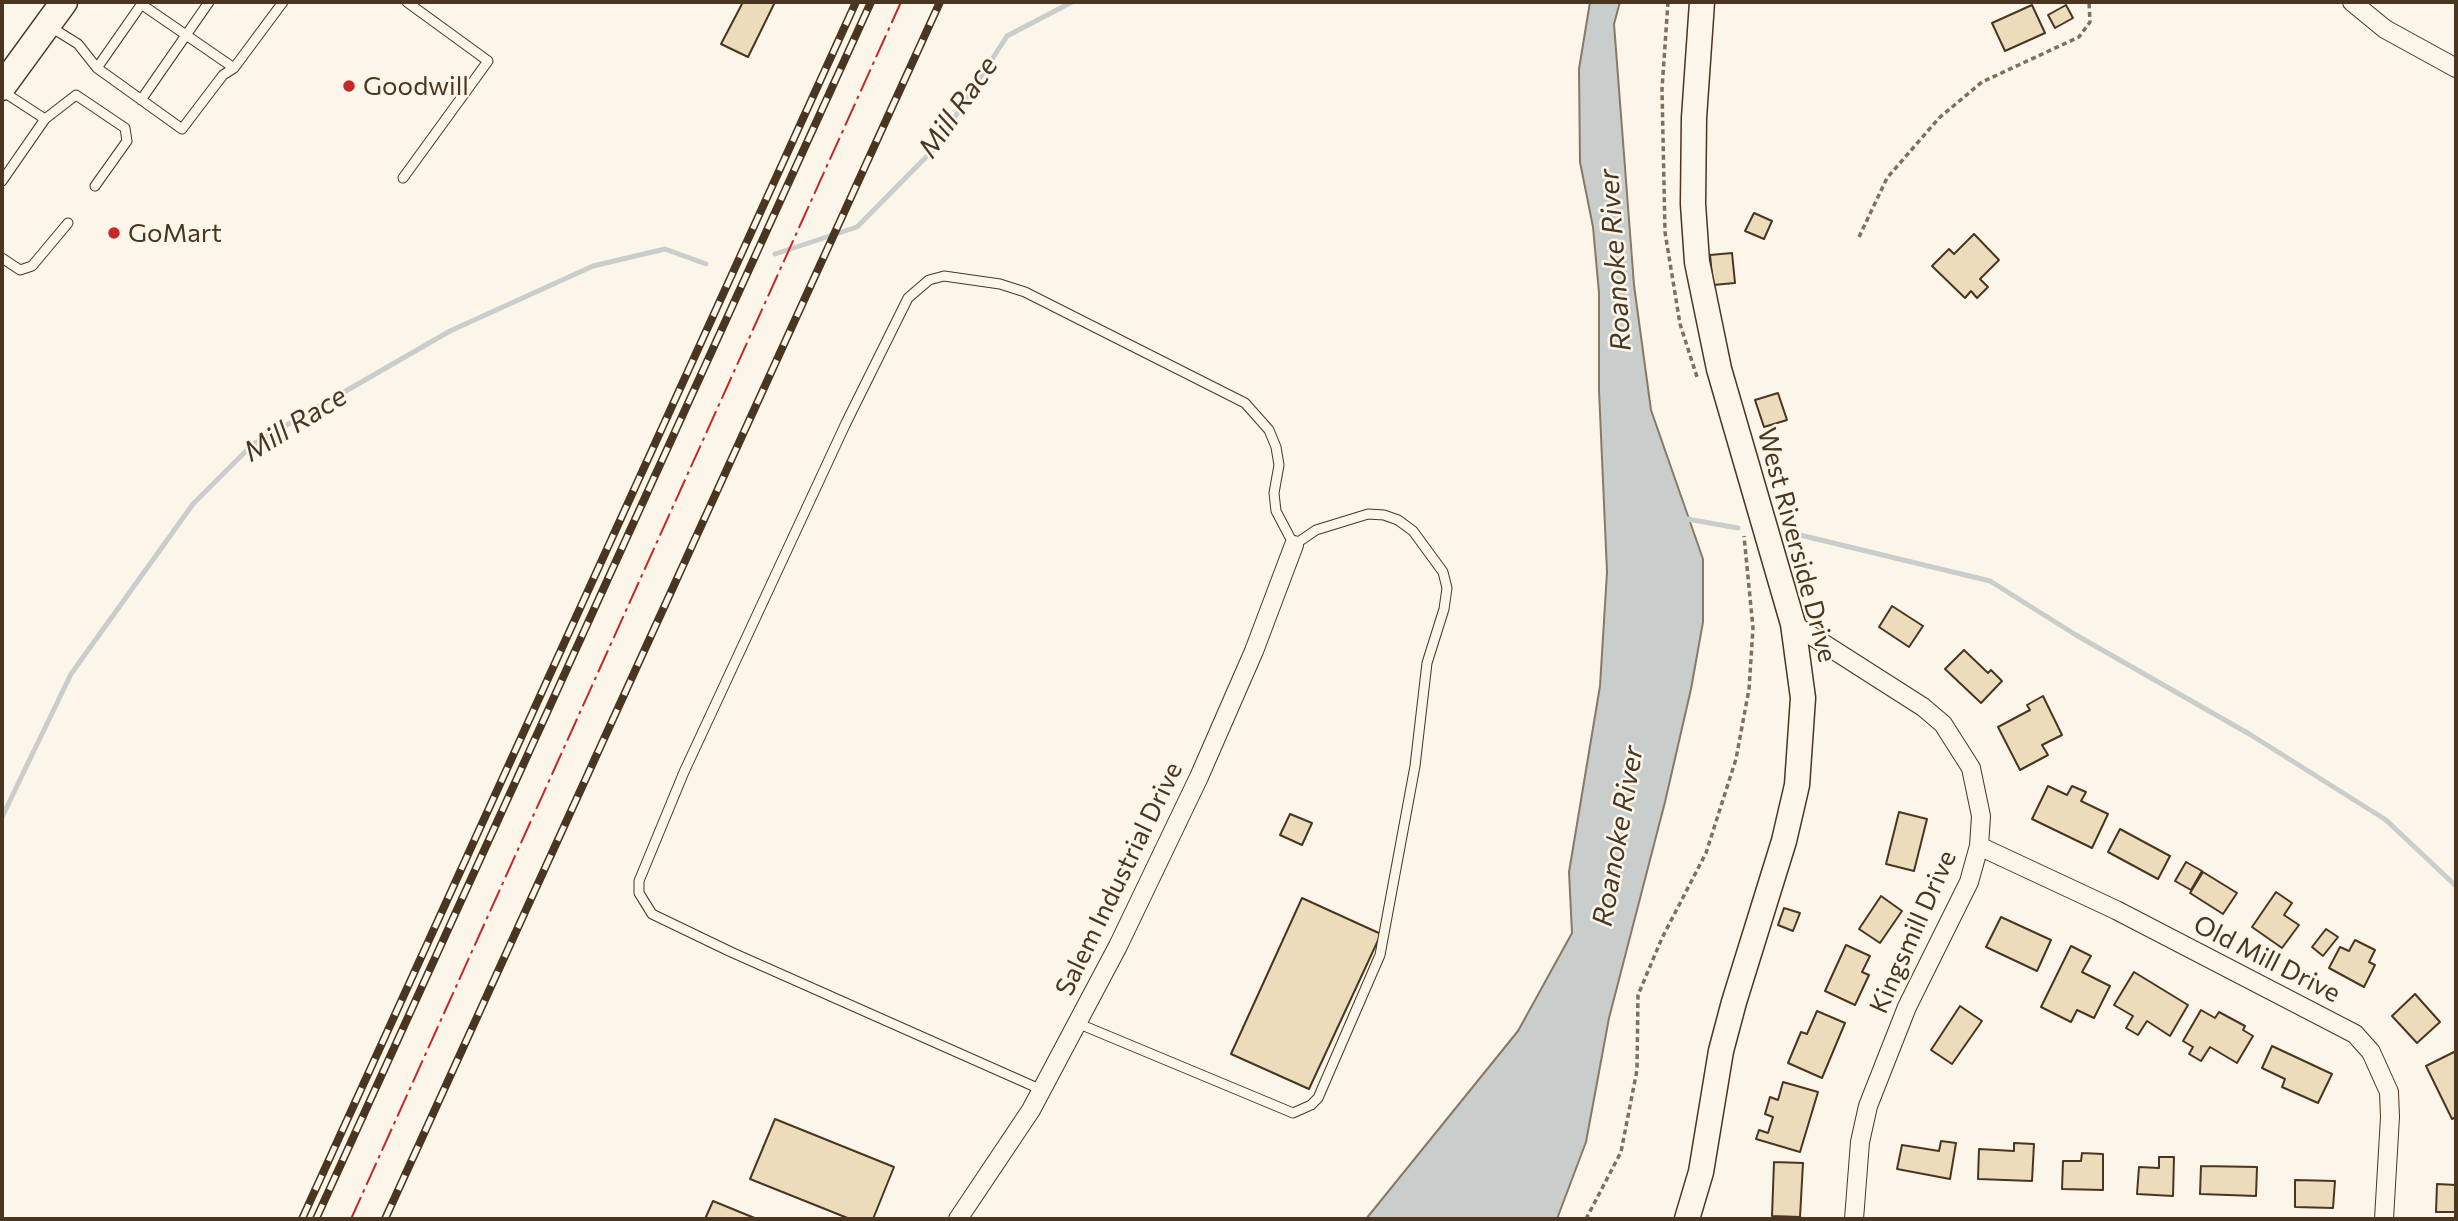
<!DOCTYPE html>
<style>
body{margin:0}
#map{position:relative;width:2458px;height:1221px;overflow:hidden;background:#fbf6e9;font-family:Commissioner,sans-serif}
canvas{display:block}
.frame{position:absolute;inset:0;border:4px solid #4a3520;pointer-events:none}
</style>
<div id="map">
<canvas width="2458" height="1221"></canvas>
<div class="frame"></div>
</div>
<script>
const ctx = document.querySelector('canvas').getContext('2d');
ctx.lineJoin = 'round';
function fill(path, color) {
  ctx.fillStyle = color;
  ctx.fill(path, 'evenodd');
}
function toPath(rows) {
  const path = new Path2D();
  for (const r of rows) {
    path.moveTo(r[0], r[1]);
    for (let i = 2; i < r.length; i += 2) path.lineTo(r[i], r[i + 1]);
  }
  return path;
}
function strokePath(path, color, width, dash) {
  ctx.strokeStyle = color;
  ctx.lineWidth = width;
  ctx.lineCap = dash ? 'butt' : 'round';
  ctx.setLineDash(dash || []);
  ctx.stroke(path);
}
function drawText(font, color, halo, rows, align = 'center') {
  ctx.font = font + ' Commissioner,sans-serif';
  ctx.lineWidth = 5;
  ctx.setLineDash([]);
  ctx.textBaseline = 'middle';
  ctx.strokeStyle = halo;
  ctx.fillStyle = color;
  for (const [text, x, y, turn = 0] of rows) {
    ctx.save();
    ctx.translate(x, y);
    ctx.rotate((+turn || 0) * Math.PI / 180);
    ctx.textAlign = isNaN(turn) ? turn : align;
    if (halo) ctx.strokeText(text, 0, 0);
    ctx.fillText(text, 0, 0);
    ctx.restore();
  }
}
const water = toPath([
 [1590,2,1620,2,1614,24,1634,285,1651,410,1703,559,1703,622,1691,689,1665,802,1609,1018,1586,1142,1557,1219,1366,1219,1518,1031,1572,933,1569,872,1600,686,1607,572,1599,390,1599,293,1593,227,1580,162,1579,69,1590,2]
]);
fill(water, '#c9cecd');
strokePath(water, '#887966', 2);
strokePath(toPath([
 [775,254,857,227,935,148,1007,36,1072,2],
 [1682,522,1687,519,1738,528],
 [1800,535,1990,581,2076,635,2251,735,2386,820,2456,886],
 [2,817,71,674,193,504,252,445,450,331,593,266,665,249,706,264]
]), '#c9cecd', 5);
const building = toPath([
 [743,2,775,2,748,57,721,44,743,2],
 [2032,5,2045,33,2005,51,1992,23,2032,5],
 [2066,5,2073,18,2055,28,2048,15,2066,5],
 [1754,213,1772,221,1764,239,1745,231,1754,213],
 [1974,234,1999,260,1980,279,1988,287,1977,298,1971,291,1965,298,1932,266,1949,249,1954,254,1974,234],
 [1732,253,1735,283,1713,285,1710,255,1732,253],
 [1778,393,1787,420,1764,427,1755,400,1778,393],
 [1892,606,1923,626,1909,647,1879,627,1892,606],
 [1964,650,1988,673,1991,670,2002,681,1981,703,1945,669,1964,650],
 [2043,696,2062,735,2042,745,2048,755,2020,770,1998,727,2030,710,2027,705,2043,696],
 [2048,786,2067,795,2072,786,2086,792,2081,801,2108,814,2092,848,2032,819,2048,786],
 [1899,812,1927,819,1914,871,1886,864,1899,812],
 [1290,814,1312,823,1302,845,1280,835,1290,814],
 [2120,829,2170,856,2158,879,2108,852,2120,829],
 [2186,862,2202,871,2191,890,2175,881,2186,862],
 [2203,872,2237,893,2223,914,2190,893,2203,872],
 [2276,892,2292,903,2284,915,2299,925,2282,948,2252,927,2276,892],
 [1881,896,1902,911,1880,943,1859,929,1881,896],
 [1302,898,1381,934,1309,1089,1231,1054,1302,898],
 [1784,908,1800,913,1793,931,1778,925,1784,908],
 [2001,917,2051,940,2037,971,1986,947,2001,917],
 [2326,929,2338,937,2323,956,2312,947,2326,929],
 [2355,940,2375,950,2369,962,2375,965,2364,987,2329,968,2340,947,2349,951,2355,940],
 [1846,945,1870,956,1862,972,1869,975,1855,1005,1825,991,1846,945],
 [2071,946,2091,956,2082,972,2110,986,2094,1018,2077,1010,2071,1022,2041,1007,2071,946],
 [2134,972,2188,1005,2170,1036,2147,1021,2138,1035,2126,1028,2133,1016,2114,1005,2134,972],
 [2415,994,2440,1022,2417,1043,2392,1016,2415,994],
 [1960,1006,1982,1021,1952,1064,1931,1050,1960,1006],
 [2201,1010,2215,1018,2219,1012,2245,1026,2243,1030,2253,1036,2237,1063,2210,1047,2201,1061,2189,1054,2193,1047,2183,1041,2201,1010],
 [1817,1011,1845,1023,1822,1078,1788,1063,1801,1032,1807,1034,1817,1011],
 [2272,1046,2332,1074,2318,1103,2282,1087,2285,1079,2262,1068,2272,1046],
 [2456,1051,2456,1117,2452,1119,2426,1066,2456,1051],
 [1783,1082,1818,1092,1800,1152,1756,1139,1759,1130,1768,1133,1773,1117,1765,1114,1770,1097,1778,1100,1783,1082],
 [775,1119,894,1167,873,1219,850,1219,750,1179,775,1119],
 [1941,1141,1956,1143,1950,1179,1897,1169,1902,1145,1939,1151,1941,1141],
 [2014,1143,2034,1144,2032,1181,1978,1179,1979,1149,2014,1151,2014,1143],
 [2082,1153,2103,1154,2103,1190,2062,1189,2063,1161,2081,1161,2082,1153],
 [2159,1157,2174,1157,2173,1196,2137,1194,2139,1167,2159,1168,2159,1157],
 [1774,1162,1803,1163,1800,1217,1772,1216,1774,1162],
 [2201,1166,2257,1167,2256,1196,2200,1194,2201,1166],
 [2295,1180,2335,1181,2333,1208,2295,1207,2295,1180],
 [2437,1184,2456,1185,2456,1212,2436,1212,2437,1184],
 [713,1201,757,1219,705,1219,713,1201]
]);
fill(building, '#ecdcbc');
strokePath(building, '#4a3520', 2);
const lane = toPath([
 [141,4,234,68],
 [49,26,78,44,97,68,182,129,223,75,234,68,283,2],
 [97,68,143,2],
 [2,91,45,119,76,95,125,128,127,141,95,186],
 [141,100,209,2],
 [403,178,488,61,407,2],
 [2,181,45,119],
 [2,258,20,270,32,266,68,223],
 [1042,1090,731,952,652,914,639,893,639,881,684,772,846,423,908,298,929,280,944,276,1000,284,1025,292,1245,403,1269,430,1276,447,1279,465,1274,493,1276,511,1294,545,1316,530,1368,514,1384,515,1398,520,1413,531,1443,572,1447,588,1444,609,1427,663,1415,766,1380,955,1318,1098,1311,1105,1293,1113,1077,1023]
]);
const street = toPath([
 [2352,2,2385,29,2456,68],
 [1793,624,1923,707,1943,724,1971,768,1981,816,1979,846,1969,882,1907,1007,1868,1106,1860,1142,1854,1219],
 [1979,846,2116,910,2355,1034,2371,1052,2389,1092,2390,1117,2384,1219],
 [958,1219,1031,1110,1118,946,1199,777,1254,651,1294,545]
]);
const secondary = toPath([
 [1687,1219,1701,1172,1721,1051,1734,1002,1784,841,1797,785,1803,698,1793,624,1719,369,1697,262,1693,204,1694,118,1702,2]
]);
const primary = toPath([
 [2,87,64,2]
]);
strokePath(lane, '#4a3520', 11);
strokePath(street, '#4a3520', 20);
strokePath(secondary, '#4a3520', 27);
strokePath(primary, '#4a3520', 29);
strokePath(toPath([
 [1668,2,1662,89,1665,232,1680,324,1698,380],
 [1859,237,1887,178,1939,118,1982,82,2079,37,2090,22,2089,2],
 [1586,1219,1621,1152,1637,1070,1638,995,1662,938,1706,853,1736,759,1749,689,1753,628,1744,536]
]), '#7f6f5c', 3.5, [5, 3.5]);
strokePath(lane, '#fbf6e9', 9);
strokePath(street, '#fbf6e9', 18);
strokePath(secondary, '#fbf6e9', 24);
strokePath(primary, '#fbf6e9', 26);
const rail = toPath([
 [302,1219,856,2],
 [316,1219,871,2],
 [385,1219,940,2]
]);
strokePath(rail, '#4a3520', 8);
strokePath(rail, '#fbf6e9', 5, [16]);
strokePath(toPath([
 [351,1219,901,2]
]), '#c62828', 2, [24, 5, 3.5, 5]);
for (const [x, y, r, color] of [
 [349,86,7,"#c62828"],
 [114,233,7,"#c62828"]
]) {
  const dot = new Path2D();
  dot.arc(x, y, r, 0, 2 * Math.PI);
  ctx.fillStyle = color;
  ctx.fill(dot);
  strokePath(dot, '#fbf6e9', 2.5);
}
drawText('26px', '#4a3520', '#fbf6e9', [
 ["Goodwill",363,86],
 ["GoMart",128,233]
], 'left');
drawText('26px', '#4a3520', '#fbf6e9', [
 ["West Riverside Drive",1797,545,75],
 ["Salem Industrial Drive",1119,879,-64],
 ["Kingsmill Drive",1913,932,-66],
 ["Old Mill Drive",2267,959,27]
]);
drawText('italic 28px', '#4a3520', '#fbf6e9', [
 ["Mill Race",958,107,-55],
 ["Roanoke River",1615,260,-94],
 ["Mill Race",295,424,-32],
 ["Roanoke River",1618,836,-80]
]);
</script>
